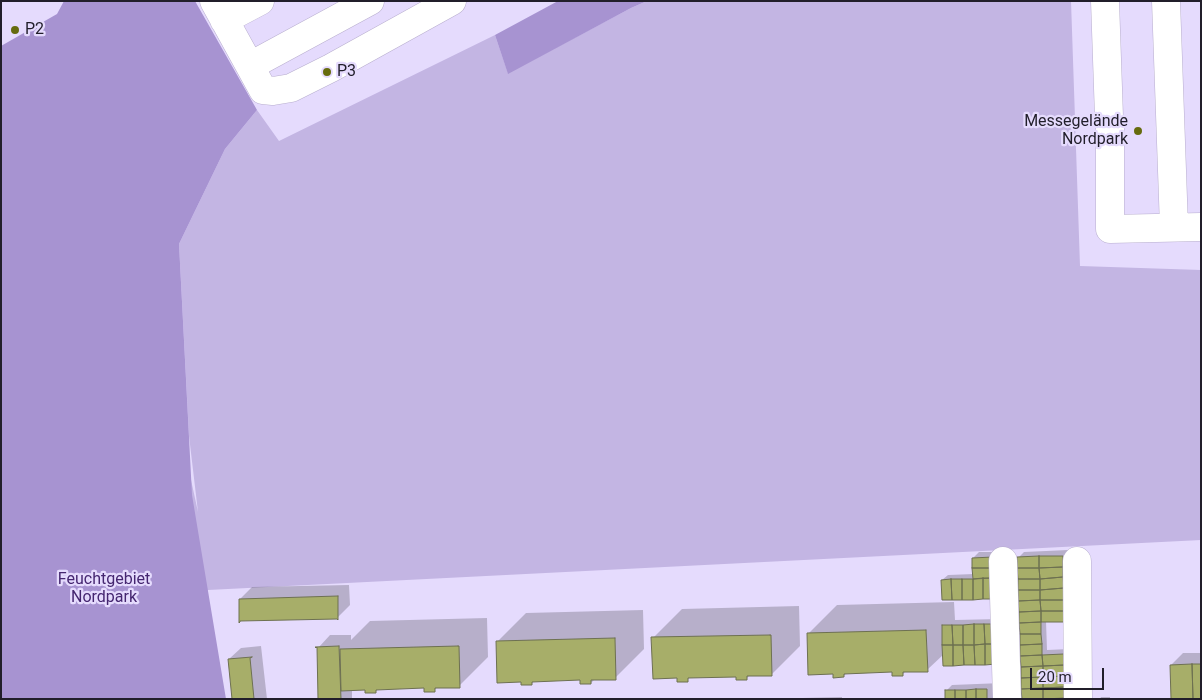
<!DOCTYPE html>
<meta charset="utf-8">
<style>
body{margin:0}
#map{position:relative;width:1202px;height:700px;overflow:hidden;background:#e5dbfd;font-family:Roboto,sans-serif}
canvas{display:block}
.frame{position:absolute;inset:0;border:2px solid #211e2a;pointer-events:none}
.scale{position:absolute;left:1030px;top:668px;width:74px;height:22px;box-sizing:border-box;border:2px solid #211e2a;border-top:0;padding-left:6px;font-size:15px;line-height:18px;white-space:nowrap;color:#211e2a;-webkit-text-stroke:4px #e5dbfd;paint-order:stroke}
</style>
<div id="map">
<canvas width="1202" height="700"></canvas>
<div class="frame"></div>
<div class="scale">20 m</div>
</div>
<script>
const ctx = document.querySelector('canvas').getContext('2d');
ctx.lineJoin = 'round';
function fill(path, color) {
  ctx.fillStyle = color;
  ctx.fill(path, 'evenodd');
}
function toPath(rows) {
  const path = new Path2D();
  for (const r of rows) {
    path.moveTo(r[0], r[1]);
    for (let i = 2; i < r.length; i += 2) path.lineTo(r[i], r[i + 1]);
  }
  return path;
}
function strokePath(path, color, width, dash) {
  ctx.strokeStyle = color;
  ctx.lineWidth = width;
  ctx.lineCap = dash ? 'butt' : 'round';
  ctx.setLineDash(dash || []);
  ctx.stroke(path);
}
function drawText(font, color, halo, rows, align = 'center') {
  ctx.font = font + ' Roboto,sans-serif';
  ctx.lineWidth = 4.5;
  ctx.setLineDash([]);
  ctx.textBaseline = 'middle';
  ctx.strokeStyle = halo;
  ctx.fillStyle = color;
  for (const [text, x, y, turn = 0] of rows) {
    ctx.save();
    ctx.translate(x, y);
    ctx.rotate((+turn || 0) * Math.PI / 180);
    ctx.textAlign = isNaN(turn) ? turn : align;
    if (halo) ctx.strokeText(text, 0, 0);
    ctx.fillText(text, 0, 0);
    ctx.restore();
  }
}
fill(toPath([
 [647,1,1071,1,1080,266,1201,270,1201,540,208,590,1,699,1,66,90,16,198,512,189,436,179,244,225,149,257,110,279,141,495,35,508,73,631,8]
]), '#c3b5e3');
fill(toPath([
 [64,1,195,1,257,110,225,149,179,244,192,495,226,699,1,699,1,46,57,14],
 [558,1,647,1,631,8,508,74,495,35]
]), '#a793d1');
fill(toPath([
 [1068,550,1070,615,1046,621,1047,650,1070,649,1071,699,1023,699,1018,558,1024,552],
 [979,552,998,552,999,592,942,580,948,575,974,574,973,558],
 [349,585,350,605,338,617,240,599,252,587],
 [954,602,955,620,1000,619,944,654,927,670,906,671,902,675,893,671,847,673,843,676,834,673,808,634,837,605],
 [799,606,800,646,771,675,750,675,746,679,737,675,691,676,687,680,678,677,653,638,682,609],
 [643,610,644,649,615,678,595,679,591,683,581,679,535,680,531,684,497,642,526,613],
 [487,618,488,657,459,686,438,687,434,690,425,687,379,688,375,692,366,688,352,689,352,699,320,699,319,647,330,635,351,635,351,640,370,621],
 [261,646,267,699,233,699,229,659,241,648],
 [1183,653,1201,653,1201,699,1171,665],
 [1002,683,1002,699,946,699,946,691,952,685],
 [842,697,842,699,802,699,802,698],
 [1101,697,1110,697,1110,699,1100,699]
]), '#0003');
const building = toPath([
 [1039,556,1063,556,1063,567,1039,568,1039,556],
 [1039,556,1039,568,1017,568,1017,557,1039,556],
 [993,557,993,568,972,568,972,558,993,557],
 [1063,567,1063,577,1040,579,1039,568,1063,567],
 [972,568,993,568,993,578,973,579,972,568],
 [1017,568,1039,568,1040,579,1018,579,1017,568],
 [1063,577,1064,588,1040,590,1040,579,1063,577],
 [983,578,983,599,973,600,973,579,983,578],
 [983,578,993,578,994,599,983,599,983,578],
 [951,579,952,600,942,600,941,580,951,579],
 [951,579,962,579,962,600,952,600,951,579],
 [962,579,973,579,973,600,962,600,962,579],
 [1018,579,1040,579,1040,590,1018,590,1018,579],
 [1064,588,1064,600,1040,600,1040,590,1064,588],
 [1018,590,1040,590,1040,600,1018,601,1018,590],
 [338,596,338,620,337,619,240,621,240,622,239,623,239,599,338,596],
 [1040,600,1064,600,1065,611,1041,611,1040,600],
 [1040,600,1041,611,1019,612,1018,601,1040,600],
 [1041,611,1065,611,1065,622,1041,622,1041,611],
 [1041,611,1041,622,1019,623,1019,612,1041,611],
 [1041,622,1041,634,1020,634,1019,623,1041,622],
 [974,624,974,645,963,645,963,625,974,624],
 [974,624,984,624,985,644,974,645,974,624],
 [984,624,995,624,995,644,985,644,984,624],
 [942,625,952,625,953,645,942,645,942,625],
 [952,625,963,625,963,645,953,645,952,625],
 [926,630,928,672,903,672,903,676,892,676,892,672,844,674,844,677,833,678,833,674,808,675,807,633,926,630],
 [1020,634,1041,634,1042,644,1020,645,1020,634],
 [770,635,771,635,772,676,747,676,747,680,736,680,736,677,688,678,688,682,677,682,677,678,653,679,651,637,770,635],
 [615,638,616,680,591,680,591,684,580,684,580,680,532,682,532,685,521,685,521,682,497,683,496,641,615,638],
 [985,644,995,644,996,664,985,665,985,644],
 [985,644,985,665,975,665,974,645,985,644],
 [1042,644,1042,655,1020,656,1020,645,1042,644],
 [942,645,953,645,953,666,943,666,942,645],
 [953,645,963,645,964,665,953,666,953,645],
 [963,645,974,645,975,665,964,665,963,645],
 [339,646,341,699,318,699,317,647,316,648,315,647,339,646],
 [458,646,459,646,460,688,435,688,435,692,424,692,424,688,376,690,376,693,365,693,365,690,341,691,340,649,458,646],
 [1064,654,1065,665,1043,666,1042,655,1064,654],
 [1042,655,1043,666,1021,667,1020,656,1042,655],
 [252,657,250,658,254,699,232,699,228,659,252,657],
 [1192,664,1193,699,1171,699,1170,665,1192,664],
 [1192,664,1201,664,1201,699,1193,699,1192,664],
 [1065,665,1065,676,1043,677,1043,666,1065,665],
 [1043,666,1043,677,1021,678,1021,667,1043,666],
 [1065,676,1065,687,1043,688,1043,677,1065,676],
 [1043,677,1043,688,1021,689,1021,678,1043,677],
 [1065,687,1066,698,1043,699,1043,688,1065,687],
 [1043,688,1043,699,1022,699,1021,689,1043,688],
 [976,689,976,699,966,699,966,690,976,689],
 [976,689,987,689,987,699,976,699,976,689],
 [945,690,955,690,955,699,945,699,945,690],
 [955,690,966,690,966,699,955,699,955,690]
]);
fill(building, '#a7ae69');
strokePath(building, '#6d7051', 1);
const minor = toPath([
 [214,1,263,90,273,91,291,88,331,68,452,1],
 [1105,1,1109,117,1110,127,1110,229,1201,227],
 [1166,1,1174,227],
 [224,20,260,1],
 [250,66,370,1],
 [1003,561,1007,699],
 [1077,561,1078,699]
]);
strokePath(minor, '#b8aece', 29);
strokePath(minor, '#fff', 28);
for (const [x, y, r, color] of [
 [15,30,5,"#666b0e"],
 [327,72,5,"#666b0e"],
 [1138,131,5,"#666b0e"]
]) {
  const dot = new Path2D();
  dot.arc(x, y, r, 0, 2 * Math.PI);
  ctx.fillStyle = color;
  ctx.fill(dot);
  strokePath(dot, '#e5dbfd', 2);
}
drawText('16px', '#211e2a', '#e5dbfd', [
 ["P2",25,30],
 ["P3",337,72],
 ["Messegelände",1128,122,"right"],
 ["Nordpark",1128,140,"right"]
], 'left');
drawText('16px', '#452670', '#e5dbfd', [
 ["Feuchtgebiet",104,580],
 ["Nordpark",104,598]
]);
</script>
